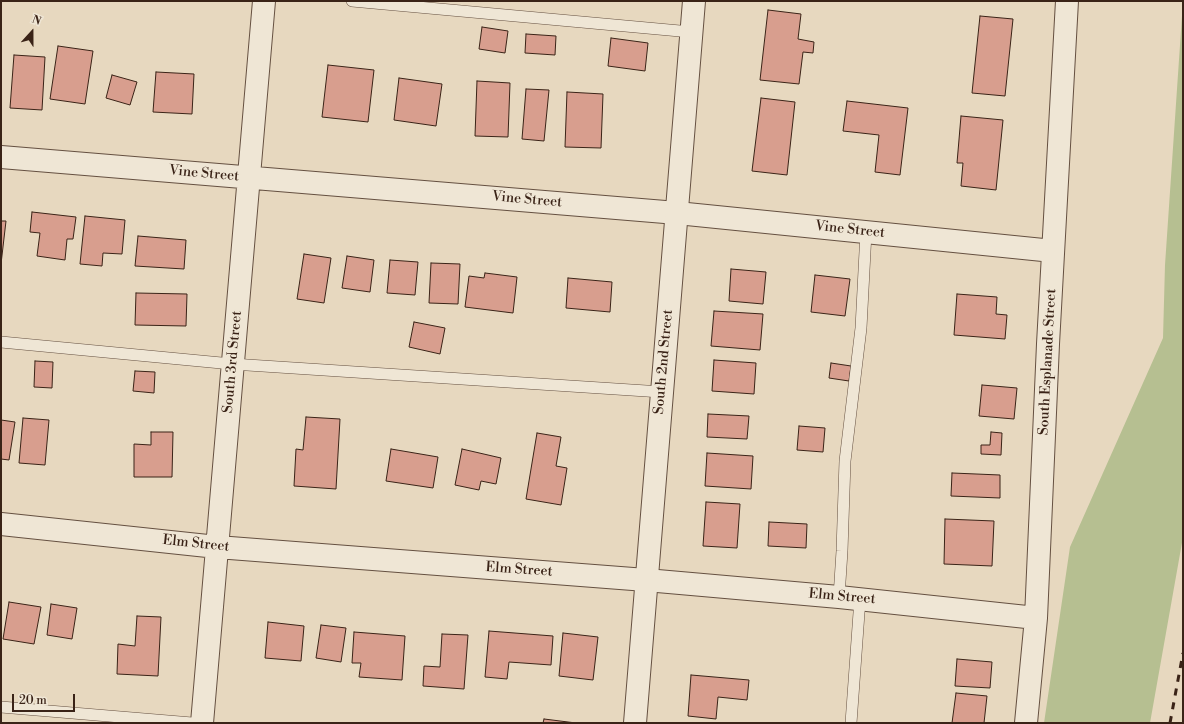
<!DOCTYPE html>
<style>
body{margin:0}
#map{position:relative;width:1184px;height:724px;overflow:hidden;background:#e7d8bf;font-family:"Libre Bodoni",serif}
canvas{display:block}
.frame{position:absolute;inset:0;border:2px solid #3a2317;pointer-events:none}
.north{position:absolute;left:12px;top:12px;width:40px;height:40px;-webkit-text-stroke:3px #efe6d5;paint-order:stroke;rotate:21deg;font-size:11px;font-weight:700;line-height:16px;text-align:center;color:#3a2317}
.north::after{content:'';display:block;margin:auto;width:14px;height:18px;background:#3a2317;clip-path:polygon(50% 0,100% 100%,50% 72%,0 100%)}
.scale{position:absolute;left:12px;top:694px;width:63px;height:18px;box-sizing:border-box;border:2px solid #3a2317;border-top:0;padding-left:5px;font-size:12px;line-height:14px;white-space:nowrap;color:#3a2317;-webkit-text-stroke:3px #efe6d5;paint-order:stroke}
</style>
<div id="map">
<canvas width="1184" height="724"></canvas>
<div class="frame"></div>
<div class="north">N</div>
<div class="scale">20 m</div>
</div>
<script>
const ctx = document.querySelector('canvas').getContext('2d');
ctx.lineJoin = 'round';
function fill(path, color) {
  ctx.fillStyle = color;
  ctx.fill(path, 'evenodd');
}
function toPath(rows) {
  const path = new Path2D();
  for (const r of rows) {
    path.moveTo(r[0], r[1]);
    for (let i = 2; i < r.length; i += 2) path.lineTo(r[i], r[i + 1]);
  }
  return path;
}
function strokePath(path, color, width, dash) {
  ctx.strokeStyle = color;
  ctx.lineWidth = width;
  ctx.lineCap = dash ? 'butt' : 'round';
  ctx.setLineDash(dash || []);
  ctx.stroke(path);
}
function drawText(font, color, halo, rows, align = 'center') {
  ctx.font = font + ' "Libre Bodoni",serif';
  ctx.lineWidth = 3;
  ctx.setLineDash([]);
  ctx.textBaseline = 'middle';
  ctx.strokeStyle = halo;
  ctx.fillStyle = color;
  for (const [text, x, y, turn = 0] of rows) {
    ctx.save();
    ctx.translate(x, y);
    ctx.rotate((+turn || 0) * Math.PI / 180);
    ctx.textAlign = isNaN(turn) ? turn : align;
    if (halo) ctx.strokeText(text, 0, 0);
    ctx.fillText(text, 0, 0);
    ctx.restore();
  }
}
fill(toPath([
 [1183,1,1183,537,1150,723,1044,723,1070,547,1163,338,1165,265]
]), '#b6bf91');
const building = toPath([
 [768,10,801,14,798,39,814,42,813,53,803,52,799,84,760,80,768,10],
 [980,16,1013,19,1005,96,972,93,980,16],
 [482,27,508,31,505,53,479,49,482,27],
 [526,34,556,36,555,55,525,53,526,34],
 [611,38,648,43,645,71,608,66,611,38],
 [58,46,93,51,85,104,50,99,58,46],
 [14,55,45,57,42,110,10,108,14,55],
 [328,65,374,70,368,122,322,117,328,65],
 [156,72,194,74,192,114,153,112,156,72],
 [112,75,137,82,130,105,106,98,112,75],
 [399,78,442,84,436,126,394,120,399,78],
 [477,81,510,83,508,137,475,136,477,81],
 [526,89,549,90,544,141,522,139,526,89],
 [567,92,603,94,601,148,565,147,567,92],
 [761,98,795,102,787,175,752,171,761,98],
 [847,101,908,108,900,175,875,172,879,135,843,131,847,101],
 [961,116,1003,120,996,190,961,186,963,163,957,163,961,116],
 [32,212,76,217,73,239,67,239,65,260,37,256,40,233,30,232,32,212],
 [85,216,125,220,122,254,103,253,102,266,80,264,85,216],
 [1,221,6,221,1,264,1,221],
 [138,236,186,240,184,269,135,266,138,236],
 [304,254,331,258,324,303,297,299,304,254],
 [347,256,374,260,370,292,342,288,347,256],
 [390,260,418,262,415,295,387,293,390,260],
 [431,263,460,264,458,304,429,303,431,263],
 [731,269,766,272,763,304,729,301,731,269],
 [485,273,517,277,513,313,465,307,469,276,484,278,485,273],
 [815,275,850,279,845,316,811,312,815,275],
 [568,278,612,282,610,312,566,308,568,278],
 [136,293,187,294,186,326,135,325,136,293],
 [957,294,997,297,996,314,1007,315,1005,339,954,335,957,294],
 [714,311,763,314,760,350,711,346,714,311],
 [414,322,445,328,440,354,409,347,414,322],
 [714,360,756,363,754,394,712,391,714,360],
 [35,361,53,362,52,388,34,387,35,361],
 [831,363,851,366,849,381,829,378,831,363],
 [135,371,155,372,154,393,133,391,135,371],
 [982,385,1017,388,1014,419,979,416,982,385],
 [708,414,749,416,747,439,707,437,708,414],
 [306,417,340,419,336,489,294,486,296,449,303,450,306,417],
 [23,418,49,420,45,465,19,463,23,418],
 [1,420,15,422,9,460,1,459,1,420],
 [799,426,825,428,823,452,797,450,799,426],
 [151,432,173,432,172,477,134,477,134,444,151,445,151,432],
 [991,432,1002,433,1001,455,981,454,981,445,990,445,991,432],
 [537,433,561,437,556,466,567,468,561,505,526,499,537,433],
 [391,449,438,457,433,488,386,481,391,449],
 [462,449,501,458,496,484,481,481,479,490,455,485,462,449],
 [707,453,753,456,751,489,705,486,707,453],
 [952,473,1000,475,1000,498,951,496,952,473],
 [706,502,740,504,737,548,703,546,706,502],
 [945,519,994,521,992,566,944,564,945,519],
 [769,522,807,524,806,548,768,546,769,522],
 [9,602,41,607,34,644,3,639,9,602],
 [51,604,77,608,72,639,47,635,51,604],
 [137,616,161,617,158,676,117,674,118,644,135,646,137,616],
 [268,622,304,626,301,661,265,658,268,622],
 [321,625,346,628,341,662,316,658,321,625],
 [489,631,553,636,551,665,509,662,507,679,485,677,489,631],
 [354,632,405,636,402,680,359,677,361,663,352,663,354,632],
 [563,633,598,637,593,680,559,676,563,633],
 [442,634,468,635,464,689,423,686,424,666,440,667,442,634],
 [957,659,992,662,990,688,955,686,957,659],
 [691,675,749,680,747,700,718,697,716,719,688,716,691,675],
 [956,693,987,696,984,723,952,723,956,693],
 [544,719,576,723,543,723,544,719]
]);
fill(building, '#d89e8e');
strokePath(building, '#3a2317', 1);
const service = toPath([
 [352,1,691,32],
 [1,342,232,364,662,392],
 [839,597,842,551,845,461,861,328,866,232],
 [1,707,192,723],
 [851,723,860,599]
]);
const minor = toPath([
 [1,157,677,213,1053,251],
 [1,524,217,547,646,580,839,597,1036,618],
 [202,723,264,1],
 [1026,723,1036,618,1048,344,1067,1]
]);
const tertiary = toPath([
 [635,723,694,1]
]);
strokePath(service, '#655041', 12);
strokePath(minor, '#655041', 24);
strokePath(tertiary, '#655041', 24);
strokePath(service, '#efe6d5', 11);
strokePath(minor, '#efe6d5', 22);
strokePath(tertiary, '#efe6d5', 22);
strokePath(toPath([
 [1170,723,1183,653]
]), '#3a2317', 3, [7, 7]);
drawText('14px', '#3a2317', '#efe6d5', [
 ["Vine Street",204,174,5],
 ["Vine Street",527,200,5],
 ["Vine Street",850,230,6],
 ["South 3rd Street",233,362,-85],
 ["South 2nd Street",664,362,-85],
 ["South Esplanade Street",1048,362,-87],
 ["Elm Street",196,544,6],
 ["Elm Street",519,570,4],
 ["Elm Street",842,597,5]
]);
</script>
